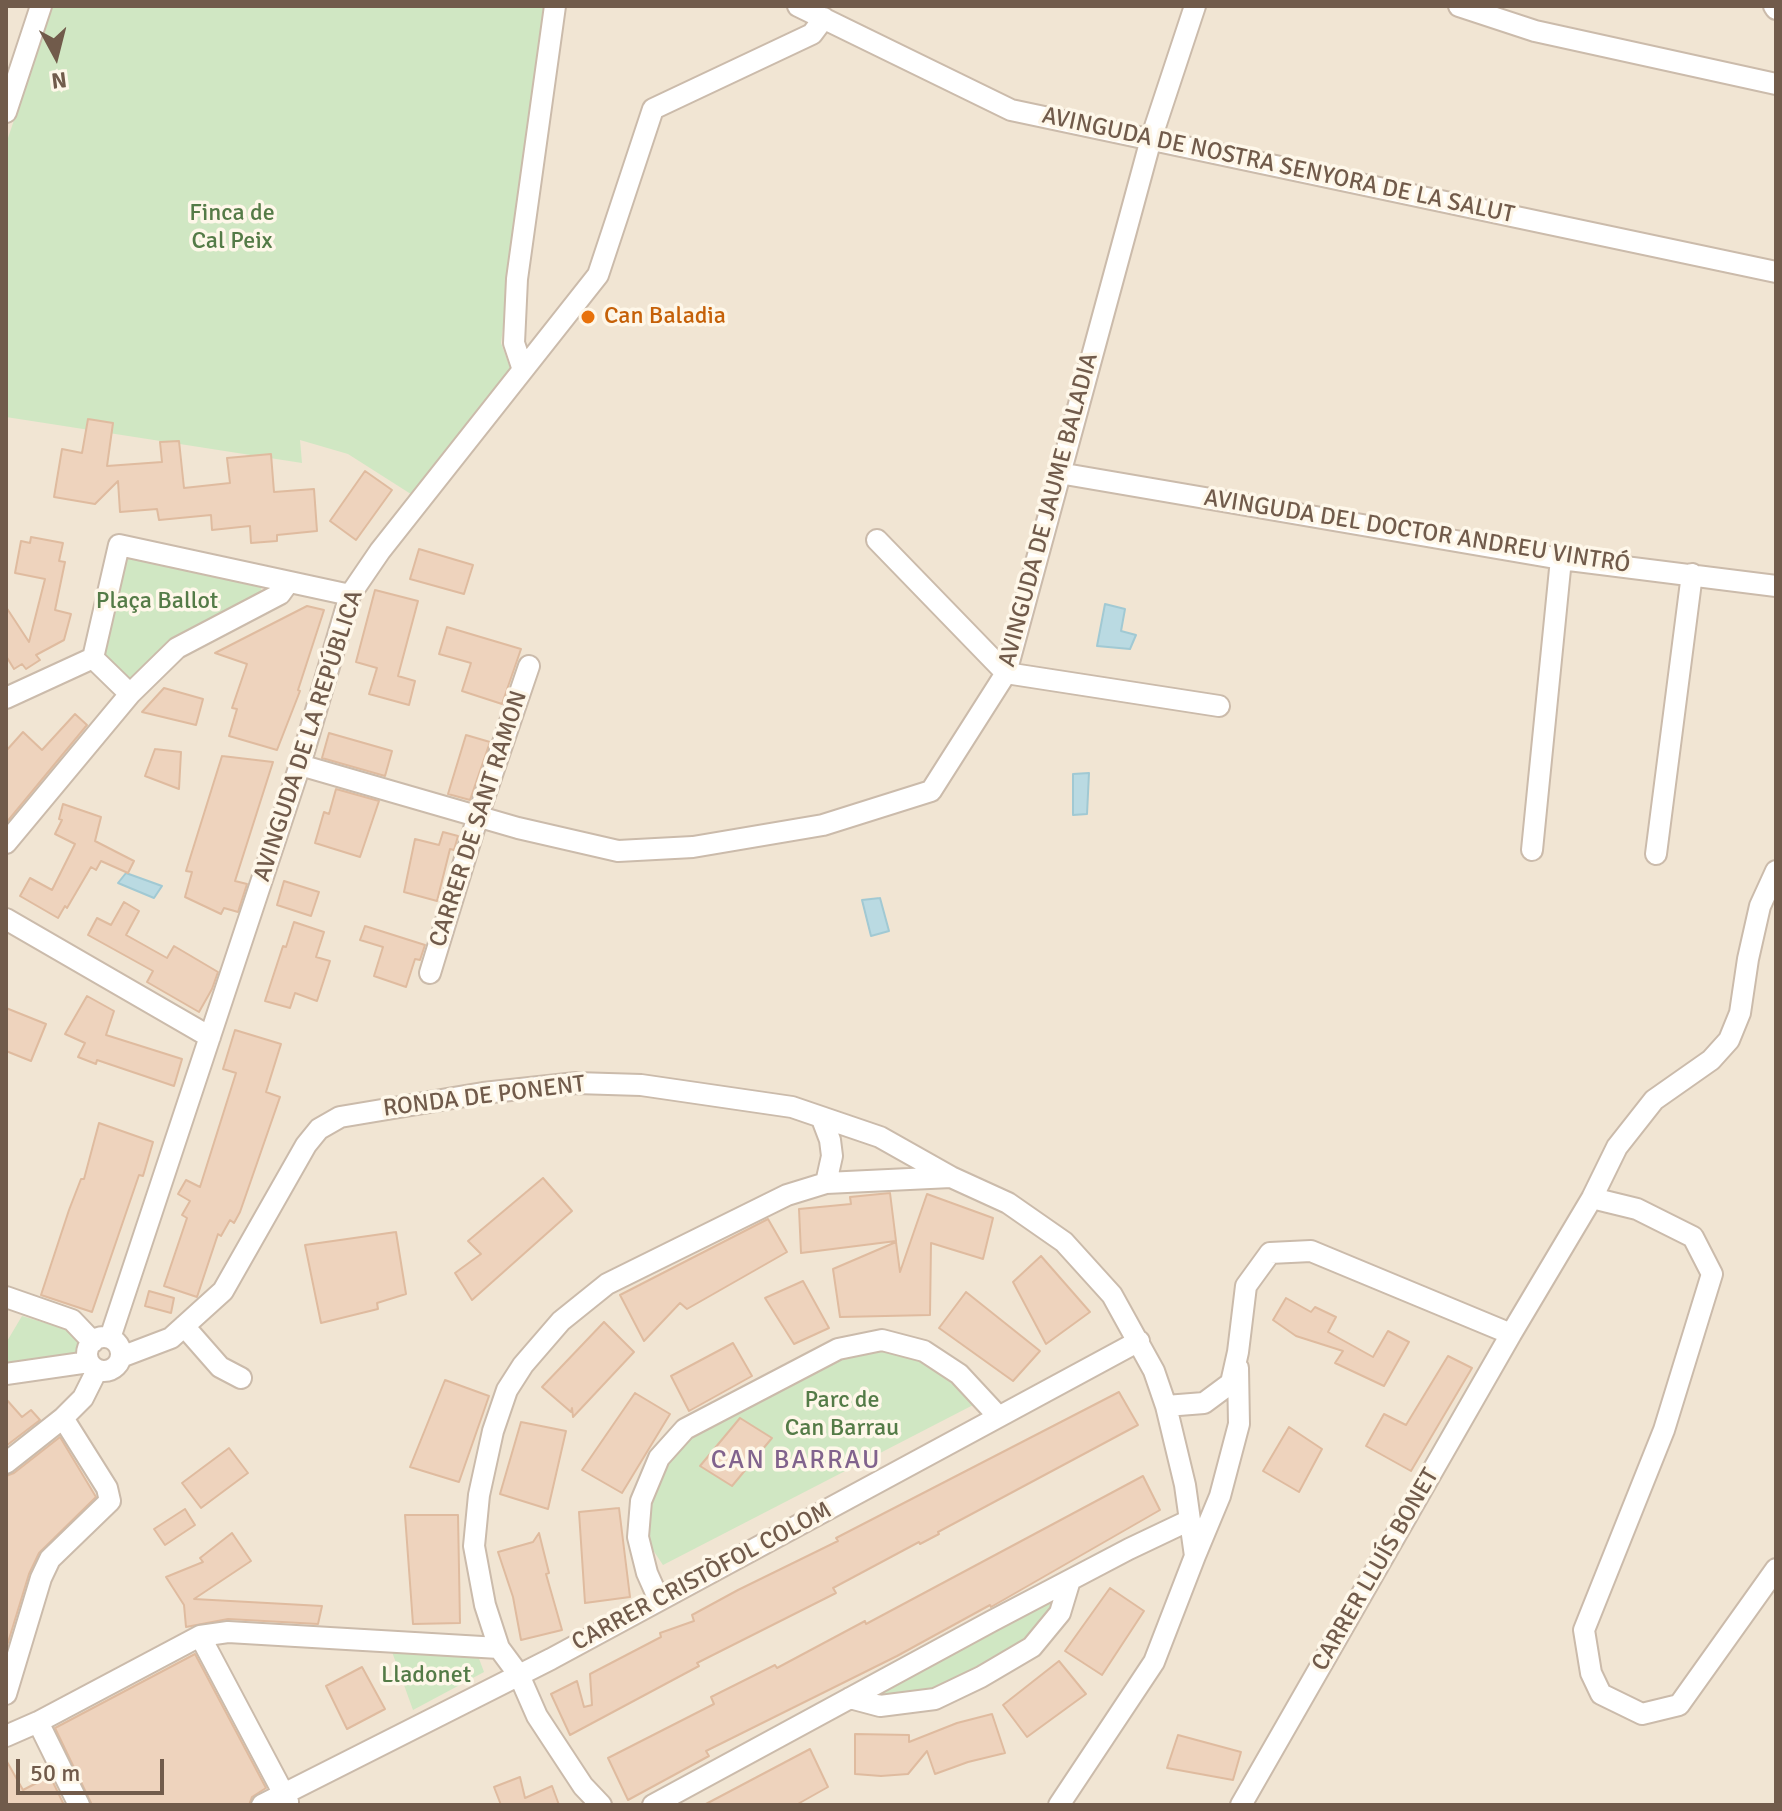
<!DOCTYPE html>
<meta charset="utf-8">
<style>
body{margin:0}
#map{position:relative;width:1782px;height:1811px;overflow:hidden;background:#faf3e4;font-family:Signika,sans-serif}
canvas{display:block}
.frame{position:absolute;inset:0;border:8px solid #715b4b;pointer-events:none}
.north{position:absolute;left:16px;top:16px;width:80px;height:80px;-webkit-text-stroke:6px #fef7e9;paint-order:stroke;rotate:173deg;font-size:22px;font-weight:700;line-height:32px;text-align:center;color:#715b4b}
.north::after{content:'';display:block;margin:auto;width:28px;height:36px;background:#715b4b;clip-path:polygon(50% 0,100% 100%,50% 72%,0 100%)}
.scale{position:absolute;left:16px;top:1759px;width:148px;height:36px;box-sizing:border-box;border:4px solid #715b4b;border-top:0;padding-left:10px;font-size:24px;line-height:28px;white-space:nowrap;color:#715b4b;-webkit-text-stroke:6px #fef7e9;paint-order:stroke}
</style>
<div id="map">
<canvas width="1782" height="1811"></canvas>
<div class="frame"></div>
<div class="north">N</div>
<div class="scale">50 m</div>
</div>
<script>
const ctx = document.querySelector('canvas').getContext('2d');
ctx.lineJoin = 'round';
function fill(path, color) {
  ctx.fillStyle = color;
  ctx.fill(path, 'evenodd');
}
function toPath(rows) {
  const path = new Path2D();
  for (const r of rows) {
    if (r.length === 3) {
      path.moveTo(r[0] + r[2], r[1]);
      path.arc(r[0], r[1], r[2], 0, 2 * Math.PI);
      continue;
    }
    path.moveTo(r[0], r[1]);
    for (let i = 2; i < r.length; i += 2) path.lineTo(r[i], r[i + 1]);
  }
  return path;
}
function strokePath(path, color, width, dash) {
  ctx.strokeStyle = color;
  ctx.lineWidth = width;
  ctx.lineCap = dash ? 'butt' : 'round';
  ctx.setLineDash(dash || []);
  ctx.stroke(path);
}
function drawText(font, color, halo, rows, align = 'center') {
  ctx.font = font + ' Signika,sans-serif';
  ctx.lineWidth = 7;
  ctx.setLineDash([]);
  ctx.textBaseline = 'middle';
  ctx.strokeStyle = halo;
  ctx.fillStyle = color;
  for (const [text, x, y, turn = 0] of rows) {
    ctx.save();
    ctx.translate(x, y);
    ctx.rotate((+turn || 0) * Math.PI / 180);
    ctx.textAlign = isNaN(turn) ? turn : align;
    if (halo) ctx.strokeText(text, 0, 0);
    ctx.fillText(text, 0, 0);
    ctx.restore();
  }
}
fill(toPath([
 [6,6,1776,6,1776,1805,6,1805]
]), '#f1e5d3');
fill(toPath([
 [52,6,546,6,501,343,512,373,414,496,348,454,300,440,302,463,6,417,6,144],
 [133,555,260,582,262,594,130,681,104,655,121,566],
 [22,1316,59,1327,89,1341,86,1360,6,1371,6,1343],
 [883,1349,924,1359,956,1379,977,1403,663,1565,651,1547,647,1497,667,1462,691,1436,844,1355],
 [1066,1584,1031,1646,934,1698,855,1698],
 [391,1649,478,1656,484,1672,413,1710]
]), '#d0e7c3');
const water = toPath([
 [1105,604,1125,609,1121,631,1136,635,1130,649,1097,646,1105,604],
 [1089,773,1087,814,1073,815,1073,774,1089,773],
 [126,873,162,886,154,898,118,883,126,873],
 [880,898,889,931,871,936,862,900,880,898]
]);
fill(water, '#badae2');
strokePath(water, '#a1c9d3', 2);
const building = toPath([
 [88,419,113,423,107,466,162,462,160,442,179,441,184,488,230,483,227,458,271,454,274,492,314,489,317,531,277,535,277,541,251,543,250,526,212,530,211,515,159,520,157,509,120,512,118,481,95,504,54,497,62,449,82,453,88,419],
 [365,471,392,490,356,540,330,521,365,471],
 [31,537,63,543,59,561,65,562,55,610,71,614,64,640,36,655,40,660,26,669,22,664,14,669,6,656,6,607,29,642,45,579,15,573,21,541,30,543,31,537],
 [419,549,473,565,464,594,410,579,419,549],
 [375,590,418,601,398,676,415,681,409,705,369,694,377,668,356,662,375,590],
 [307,606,324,610,298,690,300,691,277,750,229,736,237,709,232,708,247,664,215,653,307,606],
 [447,627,521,649,502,704,462,691,471,663,439,654,447,627],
 [164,688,203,699,196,725,142,712,164,688],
 [75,714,87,725,6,823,6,751,23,732,42,750,75,714],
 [329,733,392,751,385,776,322,758,329,733],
 [466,735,490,742,470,800,448,794,466,735],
 [155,749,181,752,179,789,145,776,155,749],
 [222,756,273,762,235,881,247,884,238,912,224,908,221,914,185,897,192,872,186,871,222,756],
 [336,789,379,801,360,857,315,843,324,812,329,814,336,789],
 [63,804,101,817,95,841,134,861,128,873,101,861,96,870,91,867,67,908,65,906,58,918,20,896,30,878,52,890,75,844,55,834,62,820,59,819,63,804],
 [443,832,458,836,454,850,450,849,437,901,404,892,415,839,439,845,443,832],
 [284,881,319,892,311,916,277,905,284,881],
 [124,902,139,911,126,935,167,958,174,946,218,972,212,989,199,1012,147,982,153,971,88,935,97,918,111,925,124,902],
 [294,922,324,932,316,957,330,961,317,1001,295,993,290,1008,265,1001,283,946,286,947,294,922],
 [365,926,425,945,420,960,415,959,406,987,374,976,383,947,360,940,365,926],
 [87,996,114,1011,106,1035,182,1059,174,1086,97,1060,96,1064,78,1057,85,1043,65,1034,87,996],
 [6,1008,46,1024,31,1061,6,1051,6,1008],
 [235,1030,281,1044,266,1092,280,1097,240,1212,234,1223,230,1220,221,1236,218,1234,197,1297,164,1286,187,1218,182,1215,190,1201,178,1194,186,1180,200,1187,236,1073,223,1069,235,1030],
 [99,1123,153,1142,143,1176,139,1175,92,1312,41,1295,69,1210,81,1179,84,1179,99,1123],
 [543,1178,572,1211,472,1300,455,1273,481,1254,468,1241,543,1178],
 [890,1193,896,1241,801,1253,799,1209,851,1204,850,1197,890,1193],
 [927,1194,993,1218,983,1259,931,1243,930,1315,840,1317,833,1269,896,1242,900,1272,927,1194],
 [768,1219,787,1252,687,1309,680,1303,644,1341,620,1295,768,1219],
 [396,1232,406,1294,377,1303,378,1309,321,1323,305,1245,396,1232],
 [1041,1256,1090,1312,1046,1344,1013,1282,1041,1256],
 [803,1281,829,1328,794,1344,765,1298,803,1281],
 [149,1291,174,1298,171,1313,145,1306,149,1291],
 [966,1292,1040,1351,1013,1381,939,1328,966,1292],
 [1286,1298,1311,1312,1315,1307,1336,1317,1328,1332,1373,1357,1388,1331,1409,1342,1384,1386,1335,1363,1343,1351,1296,1336,1273,1320,1286,1298],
 [604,1322,634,1352,573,1417,572,1408,571,1412,542,1387,604,1322],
 [733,1343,752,1376,689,1411,671,1376,733,1343],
 [1448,1356,1472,1368,1411,1471,1366,1446,1384,1414,1406,1425,1448,1356],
 [445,1380,489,1396,459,1482,410,1467,445,1380],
 [1119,1392,1138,1425,938,1532,939,1534,920,1544,919,1542,833,1588,836,1593,697,1663,699,1666,570,1735,551,1694,577,1681,584,1707,592,1705,590,1674,661,1637,660,1633,694,1621,692,1615,738,1590,838,1541,836,1538,1119,1392],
 [635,1393,670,1414,622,1493,582,1470,635,1393],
 [6,1399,22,1417,31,1410,40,1420,6,1446,6,1399],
 [740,1418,772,1438,732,1486,700,1466,740,1418],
 [521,1422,566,1431,548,1509,500,1494,521,1422],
 [1289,1427,1322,1449,1299,1492,1263,1471,1289,1427],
 [60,1437,96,1497,39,1553,29,1574,6,1649,6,1476,14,1473,60,1437],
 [229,1448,248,1473,201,1508,182,1483,229,1448],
 [1143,1476,1160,1510,998,1603,991,1607,990,1605,897,1656,706,1751,709,1756,628,1800,608,1758,714,1704,711,1697,775,1665,777,1668,865,1621,866,1624,1143,1476],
 [619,1508,630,1597,585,1603,579,1512,619,1508],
 [185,1509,195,1525,165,1545,154,1529,185,1509],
 [405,1515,458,1515,460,1623,413,1624,405,1515],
 [232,1533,251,1561,194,1599,322,1606,318,1624,228,1619,186,1627,184,1605,166,1577,203,1562,200,1558,232,1533],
 [539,1533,549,1573,546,1574,562,1630,521,1640,513,1597,498,1552,533,1542,539,1533],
 [1110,1588,1144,1611,1102,1675,1065,1651,1110,1588],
 [195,1654,266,1788,252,1797,249,1805,92,1805,55,1728,195,1654],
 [1059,1661,1086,1694,1027,1737,1003,1705,1059,1661],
 [362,1667,385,1709,347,1729,326,1686,362,1667],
 [992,1714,1005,1753,968,1762,935,1774,927,1751,908,1774,881,1776,855,1774,855,1734,909,1735,909,1742,957,1723,992,1714],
 [1178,1735,1241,1752,1233,1780,1167,1768,1178,1735],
 [810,1749,828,1787,796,1805,704,1805,810,1749],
 [6,1760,23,1790,50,1776,64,1805,6,1805,6,1760],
 [520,1777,525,1798,552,1786,559,1805,501,1805,494,1787,520,1777]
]);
fill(building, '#eed3bd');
strokePath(building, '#dfbb9f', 2);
const street = toPath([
 [798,6,1011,110,1776,272],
 [1459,6,1535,31,1776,84],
 [1774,6,1776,9],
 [6,112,41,6],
 [523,370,514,343,517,279,555,6],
 [1059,473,1561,559,1776,586],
 [877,540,1006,673,1219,706],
 [93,658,119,545,350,595],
 [93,658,130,694],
 [6,698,93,658],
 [300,765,518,828,618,851,693,847,823,825,931,791,1006,673,1151,139,1195,6],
 [6,843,130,694,177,648,280,594,288,583],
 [1532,850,1561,559],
 [1656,854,1692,574],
 [6,919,210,1037],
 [430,973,478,816,529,666],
 [822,1119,830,1140,832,1156,826,1183],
 [1592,1198,1637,1209,1693,1237,1712,1274,1664,1430,1584,1630,1591,1673,1601,1694,1642,1714,1679,1705,1776,1569],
 [6,1297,72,1320,93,1342],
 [184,1326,220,1367,241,1378],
 [104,1354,17],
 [110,1338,300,765,350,595,380,551,598,275,653,109,812,34,824,18],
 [121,1357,171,1338,223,1291,306,1145,319,1129,340,1117,483,1093,576,1083,641,1085,792,1107,880,1137,951,1177,1008,1203,1064,1242,1112,1295,1154,1371,1166,1406,1185,1485,1195,1556,1154,1662,1059,1805],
 [6,1374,89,1362],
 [1166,1406,1204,1403,1231,1383,1238,1352,1246,1286,1270,1253,1311,1251,1511,1334,1592,1198,1617,1147,1654,1100,1711,1060,1729,1040,1740,1013,1748,959,1760,906,1776,871],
 [6,1463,63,1418,83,1398,97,1370],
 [1195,1556,1220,1496,1239,1424,1238,1368],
 [659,1600,647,1573,638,1537,641,1501,659,1458,685,1429,838,1349,882,1340,924,1351,959,1374,998,1416],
 [200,1636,288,1802],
 [6,1694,41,1578,50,1559,110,1501,107,1488,63,1418],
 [850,1698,880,1706,935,1699,981,1677,1032,1647,1060,1613,1070,1580],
 [38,1722,79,1805],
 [6,1736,38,1722,200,1636,228,1632,499,1648],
 [262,1805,551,1659,1139,1341],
 [601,1805,583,1786,537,1716,519,1675,499,1648,485,1605,474,1546,479,1495,493,1431,507,1390,523,1365,561,1321,607,1284,787,1195,826,1183,951,1177],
 [653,1805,992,1621,1129,1549,1190,1520],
 [1241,1805,1511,1334]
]);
strokePath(street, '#cbbbab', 24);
strokePath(street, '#fff', 20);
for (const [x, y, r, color] of [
 [588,317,8,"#e8710a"]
]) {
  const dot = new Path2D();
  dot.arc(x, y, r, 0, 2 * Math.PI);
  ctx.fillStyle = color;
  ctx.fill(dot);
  strokePath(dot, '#fef7e9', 3);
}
drawText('24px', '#715b4b', '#fef7e9', [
 ["AVINGUDA DE NOSTRA SENYORA DE LA SALUT",1278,166,12],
 ["AVINGUDA DE JAUME BALADIA",1049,510,-75],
 ["AVINGUDA DEL DOCTOR ANDREU VINTRÓ",1417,532,9],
 ["AVINGUDA DE LA REPÚBLICA",309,736,-72],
 ["CARRER DE SANT RAMON",479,819,-72],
 ["RONDA DE PONENT",484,1097,-7],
 ["CARRER LLUÍS BONET",1376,1570,-60],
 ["CARRER CRISTÒFOL COLOM",702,1577,-28]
]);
drawText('24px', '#547b47', '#fef7e9', [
 ["Finca de",232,214],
 ["Cal Peix",232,242],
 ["Plaça Ballot",157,602],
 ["Parc de",842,1401],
 ["Can Barrau",842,1429],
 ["Lladonet",426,1676]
]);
drawText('24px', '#c56008', '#fef7e9', [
 ["Can Baladia",604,317]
], 'left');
ctx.letterSpacing = '2px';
drawText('26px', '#81638d', '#fef7e9', [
 ["CAN BARRAU",796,1461]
]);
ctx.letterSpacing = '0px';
</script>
